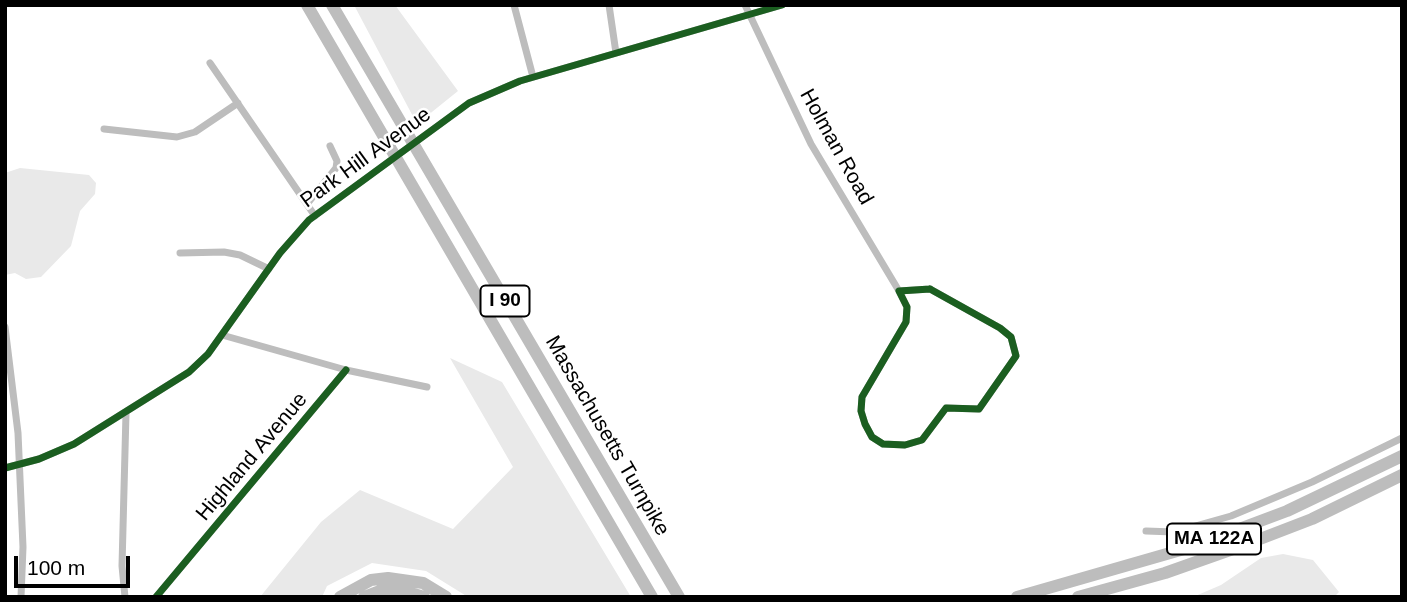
<!DOCTYPE html>
<style>
body{margin:0}
#map{position:relative;width:1407px;height:602px;overflow:hidden;background:#fff;font-family:Helvetica,sans-serif}
canvas{display:block}
.frame{position:absolute;inset:0;border:7px solid #000;pointer-events:none}
.scale{position:absolute;left:14px;top:556px;width:116px;height:32px;box-sizing:border-box;border:4px solid #000;border-top:0;padding-left:9px;font-size:21px;line-height:24px;white-space:nowrap;color:#000;-webkit-text-stroke:5px #fff;paint-order:stroke}
</style>
<div id="map">
<canvas width="1407" height="602"></canvas>
<div class="frame"></div>
<div class="scale">100 m</div>
</div>
<script>
const ctx = document.querySelector('canvas').getContext('2d');
ctx.lineJoin = 'round';
function fill(path, color) {
  ctx.fillStyle = color;
  ctx.fill(path, 'evenodd');
}
function toPath(rows) {
  const path = new Path2D();
  for (const r of rows) {
    path.moveTo(r[0], r[1]);
    for (let i = 2; i < r.length; i += 2) path.lineTo(r[i], r[i + 1]);
  }
  return path;
}
function strokePath(path, color, width, dash) {
  ctx.strokeStyle = color;
  ctx.lineWidth = width;
  ctx.lineCap = dash ? 'butt' : 'round';
  ctx.setLineDash(dash || []);
  ctx.stroke(path);
}
function drawText(font, color, halo, rows, align = 'center') {
  ctx.font = font + ' Helvetica,sans-serif';
  ctx.lineWidth = 5;
  ctx.setLineDash([]);
  ctx.textBaseline = 'middle';
  ctx.strokeStyle = halo;
  ctx.fillStyle = color;
  for (const [text, x, y, turn = 0] of rows) {
    ctx.save();
    ctx.translate(x, y);
    ctx.rotate((+turn || 0) * Math.PI / 180);
    ctx.textAlign = isNaN(turn) ? turn : align;
    if (halo) ctx.strokeText(text, 0, 0);
    ctx.fillText(text, 0, 0);
    ctx.restore();
  }
}
fill(toPath([
 [354,5,395,5,458,91,417,124],
 [20,168,89,175,96,183,95,194,80,211,71,246,41,277,26,279,15,273,5,275,5,173],
 [450,358,502,382,631,597,468,597,426,571,372,563,327,586,322,597,260,597,321,522,360,490,453,529,513,467],
 [1283,554,1313,560,1339,592,1334,597,1193,597,1221,585,1261,558]
]), '#e9e9e9');
strokePath(toPath([
 [514,5,533,77],
 [609,5,616,53],
 [745,5,811,144,899,291],
 [210,63,315,216],
 [104,129,177,137,195,132,238,103],
 [307,204,336,168,337,161,330,146],
 [180,253,224,252,240,255,269,269],
 [930,289,1000,328,1011,337,1016,356,979,409,946,408,922,440,905,445,883,444,872,437,865,424,861,411,862,397,906,322,907,307,899,291,930,289],
 [5,327,18,433,23,547,21,597],
 [222,335,346,370,427,387],
 [5,468,39,459,74,444,189,372,208,354,280,253,309,220,469,103,520,81,782,5],
 [1146,531,1174,532,1231,516,1312,482,1402,438],
 [125,597,122,566,126,413],
 [156,597,346,370]
]), '#bdbdbd', 7);
strokePath(toPath([
 [307,5,652,597],
 [332,5,679,597],
 [340,597,371,580,388,578,423,583,446,597],
 [364,597,382,590,404,591,424,597],
 [1017,597,1191,547,1287,511,1402,456],
 [1078,597,1165,573,1247,544,1312,519,1402,475]
]), '#bdbdbd', 12);
strokePath(toPath([
 [930,289,1000,328,1011,337,1016,356,979,409,946,408,922,440,905,445,883,444,872,437,865,424,861,411,862,397,906,322,907,307,899,291,930,289],
 [5,468,39,459,74,444,189,372,208,354,280,253,309,220,469,103,520,81,782,5],
 [156,597,346,370]
]), '#1b5e20', 7);
for (const [x, y, w] of [
 [505,301,49],
 [1214,539,94]
]) {
  const box = new Path2D();
  box.roundRect(x - w / 2, y - 15.5, w, 31, 5);
  ctx.fillStyle = '#fff';
  ctx.fill(box);
  strokePath(box, '#000', 2);
}
drawText('bold 19px', '#000', null, [
 ["I 90",505,301],
 ["MA 122A",1214,539]
]);
drawText('21px', '#000', '#fff', [
 ["Holman Road",836,147,61],
 ["Park Hill Avenue",366,158,-36],
 ["Massachusetts Turnpike",607,436,60],
 ["Highland Avenue",252,457,-50]
]);
</script>
